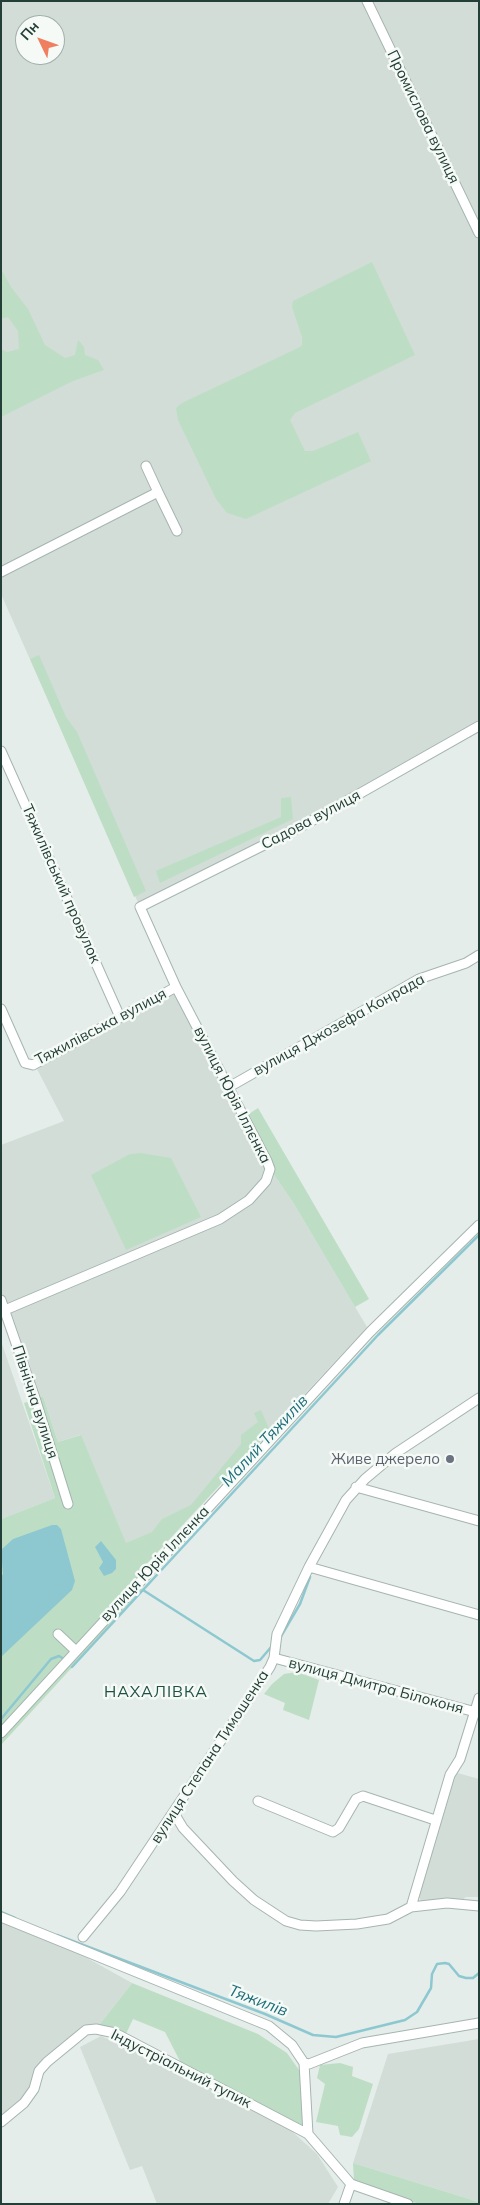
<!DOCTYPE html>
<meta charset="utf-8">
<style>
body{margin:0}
#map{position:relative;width:480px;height:2205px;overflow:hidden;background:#e4ede9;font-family:Mulish,sans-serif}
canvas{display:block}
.frame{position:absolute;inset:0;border:2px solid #233f37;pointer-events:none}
.north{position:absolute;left:15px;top:15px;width:50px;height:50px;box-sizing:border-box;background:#f5faf7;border:1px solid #a1afaa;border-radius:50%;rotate:312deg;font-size:14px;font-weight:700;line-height:20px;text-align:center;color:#233f37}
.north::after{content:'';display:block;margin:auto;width:18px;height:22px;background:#f07f60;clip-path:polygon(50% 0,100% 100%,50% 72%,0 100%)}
</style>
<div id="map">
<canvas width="480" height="2205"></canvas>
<div class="frame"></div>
<div class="north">Пн</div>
</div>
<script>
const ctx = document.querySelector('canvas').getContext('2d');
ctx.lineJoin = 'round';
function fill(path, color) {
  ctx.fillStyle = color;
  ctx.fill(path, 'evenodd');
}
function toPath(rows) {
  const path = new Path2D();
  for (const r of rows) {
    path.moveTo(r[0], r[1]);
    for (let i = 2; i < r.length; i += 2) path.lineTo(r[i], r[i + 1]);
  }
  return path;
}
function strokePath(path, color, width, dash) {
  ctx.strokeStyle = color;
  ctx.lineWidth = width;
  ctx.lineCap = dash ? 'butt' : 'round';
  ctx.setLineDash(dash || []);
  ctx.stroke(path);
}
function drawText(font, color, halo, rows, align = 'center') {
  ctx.font = font + ' Mulish,sans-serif';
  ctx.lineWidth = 5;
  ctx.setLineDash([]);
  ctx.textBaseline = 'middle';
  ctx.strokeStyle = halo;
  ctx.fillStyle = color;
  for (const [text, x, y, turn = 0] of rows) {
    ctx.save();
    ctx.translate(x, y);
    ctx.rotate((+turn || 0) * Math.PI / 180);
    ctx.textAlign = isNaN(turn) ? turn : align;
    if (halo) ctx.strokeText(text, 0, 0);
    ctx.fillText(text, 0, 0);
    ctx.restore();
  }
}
fill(toPath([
 [1,1,479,1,479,724,306,824,140,907,1,594],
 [25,25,55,25,55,55,25,55],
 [176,987,270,1169,294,1204,367,1327,138,1573,80,1435,58,1442,43,1396,35,1398,1,1300,1,1145,64,1121,37,1069,168,996],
 [1,1341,55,1498,1,1519],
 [454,1772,479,1779,479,1897,466,1897,459,1902,421,1901,419,1897],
 [1,1921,78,1953,132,1983,96,2029,86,2030,47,2062,34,2089,1,2122],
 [101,2036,166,2064,286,2126,317,2154,338,2187,328,2204,157,2204,142,2166,130,2170,80,2047],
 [479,2039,479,2202,353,2163,388,2054]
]), '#d2ddd8');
fill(toPath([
 [372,262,415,355,295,413,290,420,305,451,313,451,358,432,371,461,246,519,227,513,216,499,178,420,176,408,182,403,300,347,302,345,302,337,292,307,293,301],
 [1,269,11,287,28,309,45,345,65,358,75,355,78,340,84,347,85,355,98,360,104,370,73,381,1,417,1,349,7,352,19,349,18,331,8,317,1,319],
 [39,655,66,717,77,732,146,891,134,897,30,659],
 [291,797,293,819,160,883,156,871,281,817,281,798],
 [258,1108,369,1299,355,1307,294,1204,270,1169,244,1117],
 [141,1153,171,1158,201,1217,126,1250,91,1175,130,1154],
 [43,1396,58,1442,81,1435,126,1543,152,1532,162,1519,191,1505,241,1444,241,1435,258,1422,254,1413,261,1410,270,1431,138,1573,143,1590,1,1745,1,1519,55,1498,24,1403],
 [297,1672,319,1680,309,1720,283,1710,285,1703,264,1694,272,1684,284,1674],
 [132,1983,258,2034,287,2053,304,2077,308,2134,184,2069,165,2032,133,2019,124,2038,96,2029],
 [340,2063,353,2067,352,2076,373,2084,359,2129,352,2137,340,2135,338,2126,316,2122,325,2084,317,2078,320,2065],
 [353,2163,479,2202,479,2204,419,2204,354,2181]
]), '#bddec5');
fill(toPath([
 [52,1525,57,1525,61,1529,75,1581,72,1590,1,1657,1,1577,3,1574,1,1550,13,1539],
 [101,1541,116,1560,116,1569,112,1573,104,1576,99,1568,103,1562,95,1547]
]), '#8dc8d1');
strokePath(toPath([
 [143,1590,254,1661,260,1660,272,1646],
 [280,1638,300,1604,310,1577],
 [72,1667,378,1335,479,1235],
 [1,1719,51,1659,59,1656,64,1659],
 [1,1912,15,1918],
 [57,1935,265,2014,313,2035,336,2037,405,2020,417,2012,431,1988,432,1974,437,1964,445,1963,449,1964,459,1976,466,1978,473,1978,479,1973]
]), '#8dc8d1', 2.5);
const street = toPath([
 [367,1,479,233],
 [158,492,177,531],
 [1,572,158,492,146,466],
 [1,751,120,1017],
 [1,1009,25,1063,33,1065,176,987],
 [229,1087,419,979,466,963,479,955],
 [1,1300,35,1398,68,1504],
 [5,1310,220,1219,249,1200,266,1181,270,1169,267,1161,176,987,140,907,306,824,479,726],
 [356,1487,479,1521],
 [309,1567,479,1615],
 [58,1634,76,1651],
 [274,1658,479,1713],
 [1,1733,370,1332,479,1225],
 [258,1801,333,1832,339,1828,356,1799,363,1796,435,1820],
 [174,1813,183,1828,233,1881,254,1900,286,1921,300,1925,316,1926,357,1924,388,1919,411,1907,447,1903,479,1906],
 [411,1907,450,1775,460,1759,479,1698],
 [1,1917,269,2026,292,2045,304,2063,309,2064,362,2043,479,2023],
 [83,1937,120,1892,270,1667,274,1658,277,1634,309,1567,346,1500,365,1479,396,1453,479,1398],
 [304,2063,308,2134,351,2184,344,2204],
 [1,2122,24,2103,34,2089,39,2071,47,2062,86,2030,96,2029,115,2033,308,2134],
 [351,2184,408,2204]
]);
strokePath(street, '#a6b5b0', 11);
strokePath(street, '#fff', 9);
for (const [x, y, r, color] of [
 [450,1459,5,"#6b7280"]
]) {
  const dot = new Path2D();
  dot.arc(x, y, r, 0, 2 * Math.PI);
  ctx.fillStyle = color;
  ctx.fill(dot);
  strokePath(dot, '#f5faf7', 2);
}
drawText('15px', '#233f37', '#f5faf7', [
 ["Промислова вулиця",423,117,64],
 ["Садова вулиця",311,820,-28],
 ["Тяжилівський провулок",61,884,66],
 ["вулиця Джозефа Конрада",339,1025,-29],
 ["Тяжилівська вулиця",101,1027,-28],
 ["вулиця Юрія Іллєнка",232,1095,63],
 ["Північна вулиця",35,1402,72],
 ["вулиця Юрія Іллєнка",155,1564,-47],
 ["вулиця Дмитра Білоконя",376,1686,15],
 ["вулиця Степана Тимошенка",210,1757,-57],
 ["Індустріальний тупик",181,2069,27]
]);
drawText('15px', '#5b616d', '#f5faf7', [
 ["Живе джерело",440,1459]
], 'right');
drawText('italic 16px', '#1e6d7a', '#f5faf7', [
 ["Малий Тяжилів",265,1441,-47],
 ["Тяжилів",258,2001,21]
]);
ctx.letterSpacing = '1px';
drawText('16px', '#1f5143', '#f5faf7', [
 ["НАХАЛІВКА",156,1692]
]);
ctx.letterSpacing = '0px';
</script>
